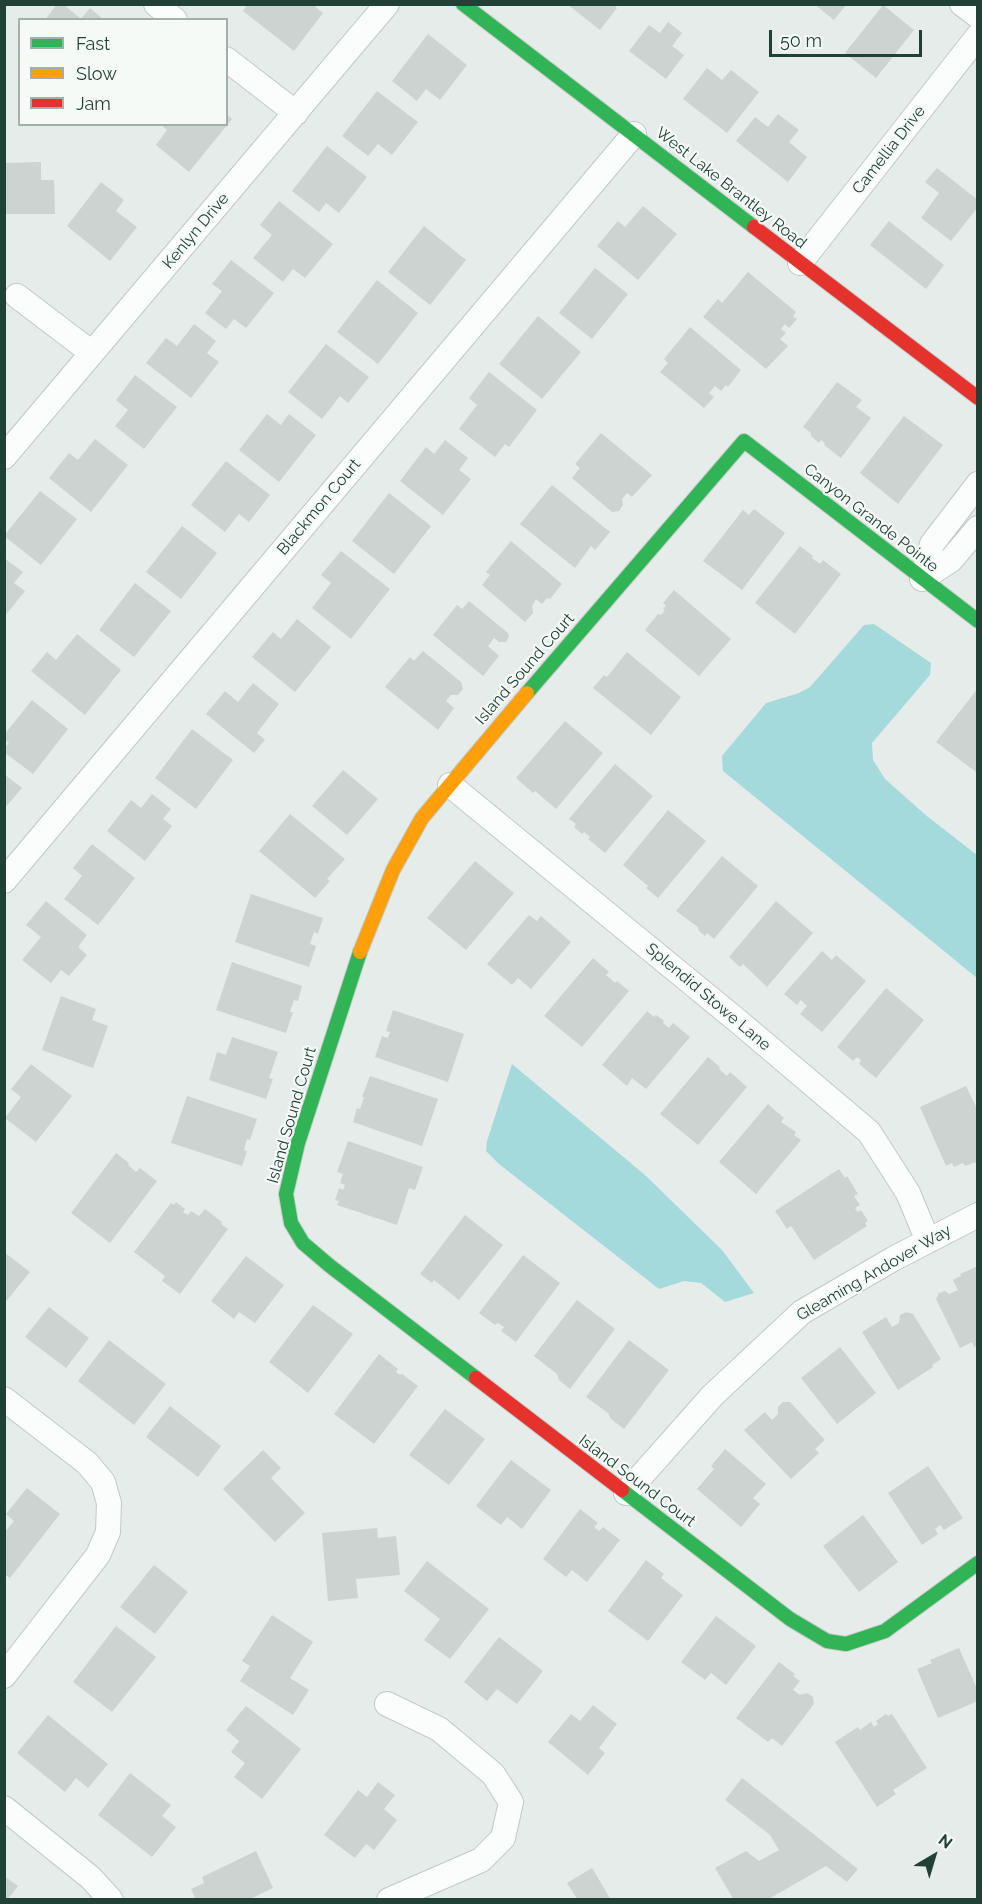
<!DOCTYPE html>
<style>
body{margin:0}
#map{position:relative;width:982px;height:1904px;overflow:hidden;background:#e6ece9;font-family:Raleway,sans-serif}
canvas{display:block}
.frame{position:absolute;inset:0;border:6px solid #224136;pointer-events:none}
.legend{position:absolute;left:18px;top:18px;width:210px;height:108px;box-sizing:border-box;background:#f5faf7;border:2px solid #a1b0aa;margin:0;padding:8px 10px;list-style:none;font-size:18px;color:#224136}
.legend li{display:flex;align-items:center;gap:12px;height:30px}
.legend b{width:30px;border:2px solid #a1b0aa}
.north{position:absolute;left:904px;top:1826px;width:60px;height:60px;-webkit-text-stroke:4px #f5faf7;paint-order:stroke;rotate:38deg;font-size:16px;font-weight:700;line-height:24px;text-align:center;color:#224136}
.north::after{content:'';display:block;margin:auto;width:21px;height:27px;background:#224136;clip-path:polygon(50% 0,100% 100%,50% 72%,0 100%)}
.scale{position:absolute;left:769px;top:30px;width:153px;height:27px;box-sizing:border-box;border:3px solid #224136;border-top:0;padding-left:8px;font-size:18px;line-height:21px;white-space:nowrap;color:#224136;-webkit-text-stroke:4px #f5faf7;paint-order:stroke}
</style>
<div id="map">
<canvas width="982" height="1904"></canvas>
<div class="frame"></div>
<ul class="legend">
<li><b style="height:8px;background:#30b455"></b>Fast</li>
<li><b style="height:8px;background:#ff9f0a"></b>Slow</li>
<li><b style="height:8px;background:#e5322d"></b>Jam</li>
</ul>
<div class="north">N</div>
<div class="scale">50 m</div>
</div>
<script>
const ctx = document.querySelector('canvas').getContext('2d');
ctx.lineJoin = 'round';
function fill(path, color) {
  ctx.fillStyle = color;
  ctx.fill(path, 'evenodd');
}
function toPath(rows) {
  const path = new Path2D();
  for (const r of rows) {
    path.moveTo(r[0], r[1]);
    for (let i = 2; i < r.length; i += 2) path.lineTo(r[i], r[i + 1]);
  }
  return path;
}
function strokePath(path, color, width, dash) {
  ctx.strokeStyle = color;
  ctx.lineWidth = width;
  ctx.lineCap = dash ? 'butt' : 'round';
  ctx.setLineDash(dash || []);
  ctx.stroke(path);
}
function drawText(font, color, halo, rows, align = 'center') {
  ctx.font = font + ' Raleway,sans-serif';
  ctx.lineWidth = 4.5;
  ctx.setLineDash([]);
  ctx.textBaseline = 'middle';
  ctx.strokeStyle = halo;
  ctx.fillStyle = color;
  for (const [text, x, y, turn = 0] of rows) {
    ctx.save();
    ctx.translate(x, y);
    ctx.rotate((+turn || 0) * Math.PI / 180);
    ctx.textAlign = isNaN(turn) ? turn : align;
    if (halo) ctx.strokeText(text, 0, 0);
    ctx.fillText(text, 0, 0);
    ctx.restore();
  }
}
fill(toPath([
 [874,624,931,663,930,675,872,743,873,760,885,779,928,817,977,855,977,978,723,771,722,756,766,703,799,693,810,687,864,625],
 [512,1064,645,1175,722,1250,754,1293,725,1302,701,1283,684,1281,659,1289,499,1164,486,1151,487,1141]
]), '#a5dadc');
fill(toPath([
 [57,4,63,4,81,19,90,8,104,20,45,20],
 [248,4,312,4,323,13,294,51,243,11],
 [567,4,613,4,617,8,600,30],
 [814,4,847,4,834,20],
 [883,5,914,30,876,78,845,53],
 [668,22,682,33,672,46,684,55,666,79,629,51,649,25,660,33],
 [428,34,467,65,440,100,426,89,417,101,392,81],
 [707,68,722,80,731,70,759,92,727,133,683,99],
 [377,91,418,122,392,155,378,144,368,156,342,136],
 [226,114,232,119,189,172,156,145,167,130,160,124,226,124],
 [778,114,799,130,789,142,807,157,788,182,736,141,755,117,768,127],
 [327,146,367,177,339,213,326,203,319,212,292,191],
 [41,162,41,180,54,180,55,214,4,214,4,163],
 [937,168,978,200,978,207,951,241,921,218,939,193,925,182],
 [101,182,124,200,116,211,137,227,110,261,67,226],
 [279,201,333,244,305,278,293,269,283,282,253,258,272,235,260,225],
 [643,206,677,234,638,280,597,246,618,221,625,227],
 [889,221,944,265,926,289,870,245],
 [424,226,466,260,430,305,388,272],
 [231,260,274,293,246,328,234,319,226,329,205,313,222,291,212,284],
 [595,268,628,294,592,339,559,313],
 [748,272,796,312,793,316,797,319,789,328,785,324,781,329,786,333,780,339,788,346,766,369,703,317,718,299,722,303],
 [377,280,418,313,378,364,337,332],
 [538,316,581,352,542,399,499,364],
 [194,324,216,341,207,353,219,362,191,398,146,363,166,338,177,346],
 [690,327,741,370,728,387,726,385,721,391,715,386,709,393,714,397,704,408,660,372,668,363,664,359],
 [326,344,369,377,348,403,340,396,322,419,288,392],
 [489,372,537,410,509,447,505,444,495,457,459,429,477,405,469,398],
 [135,375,177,407,144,449,115,426,128,410,116,400],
 [837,382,862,400,856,407,871,418,841,458,824,445,825,443,821,440,819,443,811,436,811,433,803,427],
 [267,414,281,425,289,414,316,435,279,482,239,450],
 [904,416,943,445,898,504,860,473],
 [601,433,652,475,632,497,627,493,622,499,623,505,619,511,612,512,572,478,580,468,575,464],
 [95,439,128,465,91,512,49,478,69,453,78,460],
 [445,440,468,458,459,470,471,479,443,515,400,481,426,447,434,454],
 [226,461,270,495,249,522,239,514,225,532,191,505],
 [552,485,610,532,595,550,591,546,575,568,520,524],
 [40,491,77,519,41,565,4,536],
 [389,493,431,526,394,574,352,541],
 [754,509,785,533,742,590,703,561,743,510,749,515],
 [182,526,217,553,181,599,146,572],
 [511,541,562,584,550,599,547,598,542,604,536,599,532,606,533,613,525,622,482,585,490,575,486,572],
 [800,546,813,556,812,558,820,564,823,560,841,574,795,634,755,603],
 [341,551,390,589,351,639,312,608,331,583,321,575],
 [4,558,23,572,14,583,25,591,4,617],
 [135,583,171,611,134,657,99,630],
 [674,590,731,639,699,676,645,630,658,614,661,615,665,610,663,609,666,606,663,603],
 [469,601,508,633,509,637,506,642,499,642,494,638,488,646,499,656,483,676,433,635,457,605,462,609],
 [297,619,331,647,295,692,252,657,273,632,281,639],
 [77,634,121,670,85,715,31,671,47,652,56,660],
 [423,651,461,682,463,689,458,695,451,695,446,701,454,708,438,730,385,687,410,657,414,661],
 [627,652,681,697,651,735,593,688,604,675,607,677],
 [253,683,279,704,257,733,265,740,254,753,206,714,225,691,238,702],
 [978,688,978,770,976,772,936,742],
 [32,700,68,729,33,774,4,752,4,748,9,743,4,740,4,735],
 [565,721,603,753,556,809,535,791,533,793,516,778],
 [192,729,233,760,196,809,155,778],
 [615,764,653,796,605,853,588,839,590,837,584,832,582,834,574,827,576,824,569,819],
 [343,770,378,799,347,835,312,806],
 [4,774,22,788,4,809],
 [152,794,171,809,163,819,172,826,145,861,107,831,131,800,141,808],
 [668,810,706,841,658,898,646,888,648,886,623,865],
 [290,814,345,859,327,879,330,881,315,898,259,851],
 [92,844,135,878,98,925,64,899,82,876,73,868],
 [722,856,758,886,714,939,707,933,705,936,698,930,699,928,676,911],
 [475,861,514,893,466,950,427,918],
 [251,894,323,918,318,934,314,932,310,944,316,946,309,967,235,942],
 [46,901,87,935,78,947,87,955,69,976,61,970,51,983,22,960,41,937,26,925],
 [776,901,813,933,767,987,743,964,740,967,729,957],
 [529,915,537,921,541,916,571,942,531,989,518,978,512,985,487,964],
 [822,951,832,960,836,955,866,981,822,1032,800,1014,807,1006,801,1000,797,1005,784,994],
 [593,958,609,972,606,975,615,983,617,981,629,991,582,1047,544,1016],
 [232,962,302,986,298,1001,294,1000,290,1012,293,1012,286,1033,216,1010],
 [886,988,924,1020,876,1078,859,1064,861,1060,857,1057,853,1061,837,1047],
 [61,996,96,1009,92,1020,108,1026,93,1068,42,1050],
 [393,1010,464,1034,448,1082,375,1057,382,1036,388,1038,390,1032,386,1031],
 [647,1011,654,1017,656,1015,664,1021,663,1023,669,1028,673,1023,690,1037,646,1089,632,1078,627,1086,602,1065],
 [232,1037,278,1052,269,1078,273,1079,266,1099,209,1080,217,1052,226,1055],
 [708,1057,720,1067,719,1069,727,1076,730,1072,747,1087,698,1145,660,1114],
 [31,1064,72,1096,36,1142,5,1118,21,1097,11,1089],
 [370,1076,438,1099,422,1146,353,1122,357,1108,360,1109,364,1097,362,1097],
 [966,1086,978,1111,978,1168,975,1162,965,1166,963,1163,954,1167,952,1163,946,1166,920,1107],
 [187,1096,257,1119,250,1140,247,1139,244,1150,247,1151,242,1166,171,1143],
 [768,1104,784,1118,781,1122,796,1132,794,1135,801,1140,756,1194,719,1162],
 [348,1141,423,1167,415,1190,409,1188,397,1225,337,1205,339,1201,335,1200,339,1188,343,1190,345,1185,340,1183,343,1174,337,1172],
 [116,1153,129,1163,128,1165,136,1172,140,1168,157,1181,110,1243,71,1213],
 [839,1169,845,1178,847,1176,858,1194,854,1196,860,1205,855,1208,858,1212,861,1210,868,1221,865,1223,867,1226,814,1260,791,1226,787,1229,775,1211],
 [176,1202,185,1209,183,1212,188,1215,191,1211,199,1216,205,1209,222,1222,221,1224,228,1229,180,1294,162,1281,165,1276,134,1252,171,1203,174,1205],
 [465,1215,503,1245,459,1300,434,1280,432,1283,420,1274],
 [4,1252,30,1272,4,1304],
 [523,1255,560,1283,516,1342,501,1331,504,1327,498,1323,495,1325,479,1313],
 [246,1256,284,1285,255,1323,239,1312,234,1319,211,1301],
 [978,1266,978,1345,974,1347,972,1342,960,1348,936,1299,939,1293,945,1291,949,1294,958,1290,953,1280,961,1276,960,1274],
 [577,1300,615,1329,570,1389,559,1380,557,1374,534,1356],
 [313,1305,353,1334,308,1393,269,1362],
 [49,1307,89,1338,66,1368,25,1337],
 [906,1312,913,1314,941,1359,932,1365,933,1367,898,1390,862,1332,886,1317,892,1327,899,1323,900,1315],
 [109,1340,166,1384,134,1425,78,1381],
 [629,1340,669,1370,624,1429,611,1419,608,1413,586,1397],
 [840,1347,876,1393,837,1424,801,1378],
 [379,1354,398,1369,396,1372,400,1375,402,1374,418,1386,374,1444,334,1414],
 [783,1402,790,1402,825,1440,815,1449,819,1453,791,1479,744,1430,765,1412,772,1420,778,1414,778,1407],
 [170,1406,221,1446,198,1477,146,1437],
 [445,1409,485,1439,449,1485,409,1455],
 [725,1449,766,1484,753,1498,760,1504,741,1527,697,1489,714,1469,711,1466],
 [263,1450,281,1468,271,1478,305,1513,275,1542,223,1489],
 [511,1460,551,1490,522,1529,507,1517,501,1525,476,1506],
 [928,1466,963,1518,944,1530,940,1525,935,1529,938,1534,922,1545,888,1493],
 [27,1488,60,1514,10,1578,4,1574,4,1533,14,1521,6,1514],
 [580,1509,598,1523,594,1527,599,1531,603,1527,620,1540,587,1582,572,1570,566,1577,543,1559],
 [863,1515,898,1562,859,1592,823,1546],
 [377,1528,378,1538,396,1536,400,1575,356,1579,358,1598,328,1601,322,1533],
 [646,1560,664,1574,661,1578,683,1595,648,1641,608,1611],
 [427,1561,489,1609,450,1659,424,1640,440,1619,404,1591],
 [154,1565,188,1592,155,1634,120,1607],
 [272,1615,313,1642,290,1678,309,1690,293,1715,240,1681,250,1666,242,1661],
 [716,1616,756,1646,726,1685,711,1673,705,1680,681,1662],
 [116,1626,156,1657,112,1712,73,1682],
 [499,1637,543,1671,517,1704,497,1689,487,1701,464,1682],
 [959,1648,978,1691,978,1701,938,1718,917,1669,932,1663,930,1660],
 [779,1662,795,1674,793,1676,800,1681,793,1690,800,1695,807,1693,813,1697,814,1704,782,1746,772,1738,768,1742,736,1718],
 [593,1705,617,1724,599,1748,605,1753,588,1775,548,1742,571,1714,580,1721],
 [246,1706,301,1749,262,1799,234,1777,245,1763,231,1752,239,1741,226,1730],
 [886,1714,888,1716,892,1714,927,1768,893,1790,896,1794,877,1807,835,1742,858,1727,860,1730,871,1722,874,1727,878,1724,876,1721],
 [48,1715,108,1764,88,1788,76,1778,65,1792,17,1753],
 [130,1773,171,1805,162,1816,176,1827,152,1857,98,1815],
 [742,1778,858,1869,847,1882,826,1866,767,1900,734,1900,715,1868,746,1851,759,1861,779,1850,770,1835,725,1800],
 [378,1782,395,1795,384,1809,397,1820,374,1850,366,1844,355,1858,324,1835,358,1790,367,1797],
 [256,1851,273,1888,248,1900,196,1900,191,1889,204,1883,202,1877],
 [592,1868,611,1900,578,1900,567,1883],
 [4,1876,18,1886,7,1900,4,1900]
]), '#cdd3d0');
const street = toPath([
 [156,4,175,20],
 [962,4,978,16],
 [226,59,296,113],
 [800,263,978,36],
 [17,296,92,353],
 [4,457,387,4],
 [978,484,932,544,922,579,951,560,978,528],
 [450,785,739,1022,869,1132,908,1193,928,1241],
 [4,881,634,134],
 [4,1399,87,1463,103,1482,109,1503,108,1532,98,1555,4,1676],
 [626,1493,713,1395,802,1312,893,1259,978,1215],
 [387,1704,439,1729,493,1774,511,1802,503,1838,481,1860,389,1900],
 [4,1808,91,1878,111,1900]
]);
const fast = toPath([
 [463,4,754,227],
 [527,693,744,441,978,621],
 [360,952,298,1143,286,1194,291,1223,303,1243,330,1266,476,1378],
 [622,1490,790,1619,827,1641,846,1644,885,1631,978,1563]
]);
const slow = toPath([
 [360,952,393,870,422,818,527,693]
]);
const jam = toPath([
 [754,227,978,398],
 [476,1378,622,1490]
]);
strokePath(street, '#c3c9c6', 26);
strokePath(fast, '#c2cac6', 16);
strokePath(slow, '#c2cac6', 16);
strokePath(jam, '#c2cac6', 16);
strokePath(street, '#fbfcfc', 24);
strokePath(fast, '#30b455', 14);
strokePath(slow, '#ff9f0a', 14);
strokePath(jam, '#e5322d', 14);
drawText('16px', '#224136', '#f5faf7', [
 ["Camellia Drive",889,150,-52],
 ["West Lake Brantley Road",731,188,38],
 ["Kenlyn Drive",196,231,-50],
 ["Blackmon Court",319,507,-50],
 ["Canyon Grande Pointe",871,518,38],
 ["Island Sound Court",525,669,-49],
 ["Splendid Stowe Lane",708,997,40],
 ["Island Sound Court",292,1115,-74],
 ["Gleaming Andover Way",874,1273,-30],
 ["Island Sound Court",637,1481,37]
]);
</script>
